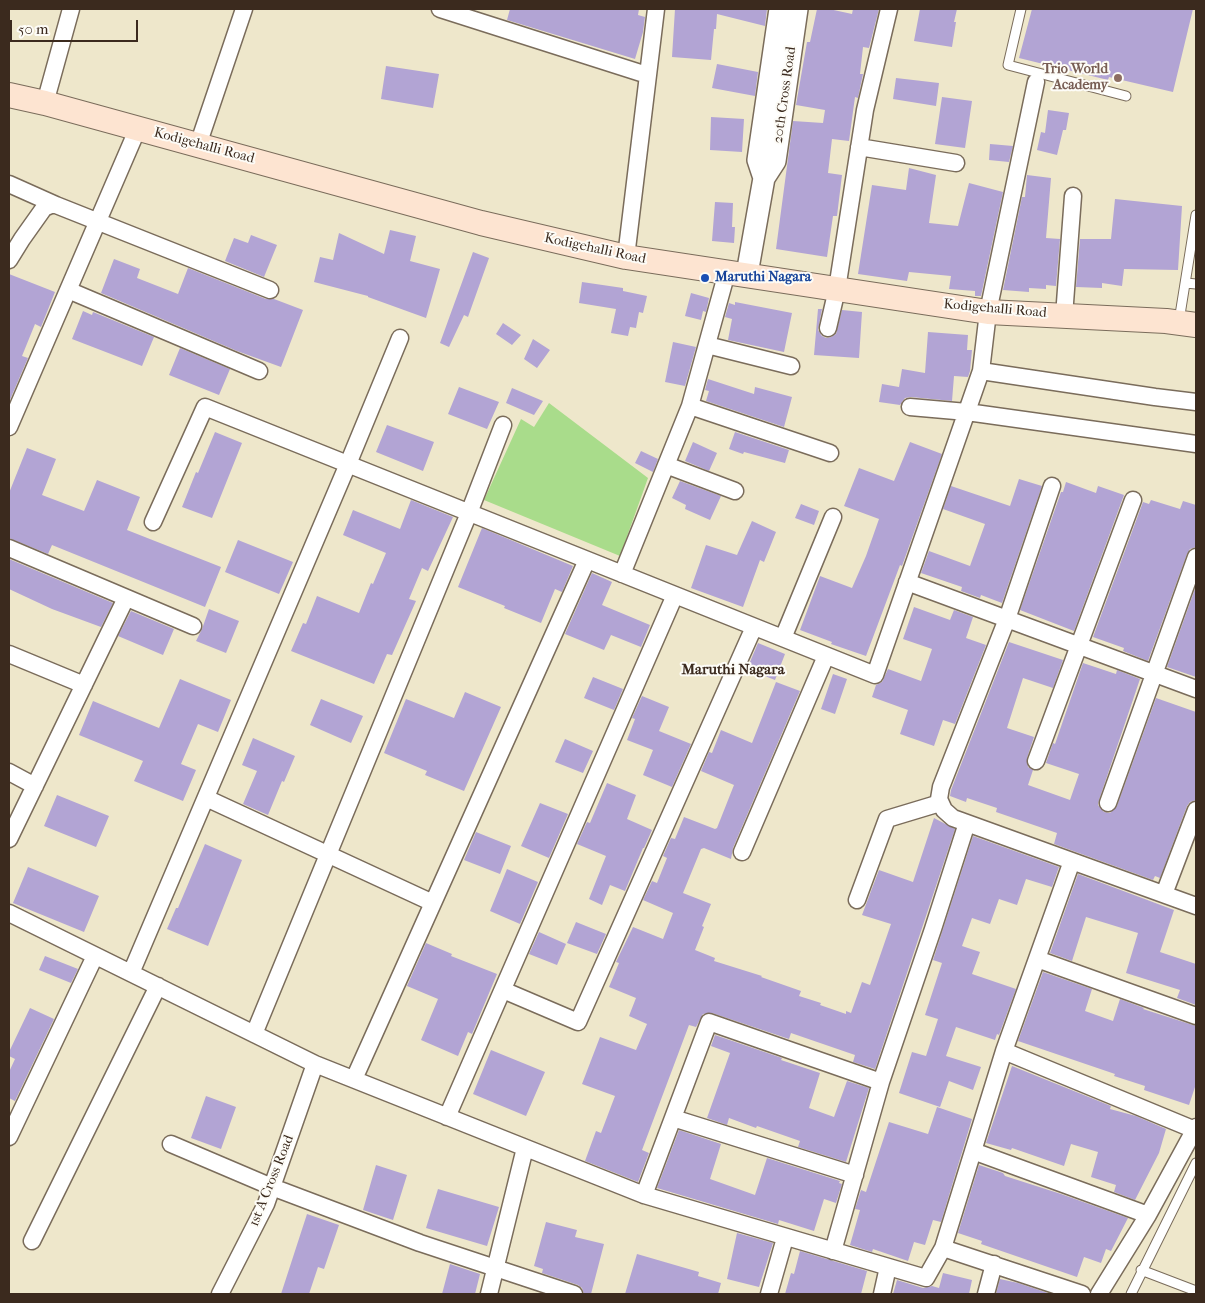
<!DOCTYPE html>
<style>
body{margin:0}
#map{position:relative;width:1205px;height:1303px;overflow:hidden;background:#eee7cb;font-family:"IM FELL French Canon",serif}
canvas{display:block}
.frame{position:absolute;inset:0;border:10px solid #3b2a1e;pointer-events:none}
.scale{position:absolute;left:10px;top:20px;width:128px;height:22px;box-sizing:border-box;border:2px solid #3b2a1e;border-top:0;padding-left:6px;font-size:15px;line-height:18px;white-space:nowrap;color:#3b2a1e;-webkit-text-stroke:4px #fdfcf7;paint-order:stroke}
</style>
<div id="map">
<canvas width="1205" height="1303"></canvas>
<div class="frame"></div>
<div class="scale">50 m</div>
</div>
<script>
const ctx = document.querySelector('canvas').getContext('2d');
ctx.lineJoin = 'round';
function fill(path, color) {
  ctx.fillStyle = color;
  ctx.fill(path, 'evenodd');
}
function toPath(rows) {
  const path = new Path2D();
  for (const r of rows) {
    path.moveTo(r[0], r[1]);
    for (let i = 2; i < r.length; i += 2) path.lineTo(r[i], r[i + 1]);
  }
  return path;
}
function strokePath(path, color, width, dash) {
  ctx.strokeStyle = color;
  ctx.lineWidth = width;
  ctx.lineCap = dash ? 'butt' : 'round';
  ctx.setLineDash(dash || []);
  ctx.stroke(path);
}
function drawText(font, color, halo, rows, align = 'center') {
  ctx.font = font + ' "IM FELL French Canon",serif';
  ctx.lineWidth = 4;
  ctx.setLineDash([]);
  ctx.textBaseline = 'middle';
  ctx.strokeStyle = halo;
  ctx.fillStyle = color;
  for (const [text, x, y, turn = 0] of rows) {
    ctx.save();
    ctx.translate(x, y);
    ctx.rotate((+turn || 0) * Math.PI / 180);
    ctx.textAlign = isNaN(turn) ? turn : align;
    if (halo) ctx.strokeText(text, 0, 0);
    ctx.fillText(text, 0, 0);
    ctx.restore();
  }
}
fill(toPath([
 [549,403,648,478,620,556,484,500,521,419,534,427]
]), '#a9dc8b');
fill(toPath([
 [510,9,639,9,638,15,645,17,643,32,635,59,507,20],
 [675,9,767,9,765,26,717,14,716,29,714,29,711,60,672,57],
 [817,9,829,9,852,14,853,9,879,9,869,48,863,47,860,74,863,74,858,98,855,97,849,141,832,139,828,173,842,175,837,216,833,216,827,257,776,249,793,121,823,123,825,110,796,105,807,42,810,42],
 [920,9,957,9,954,22,956,22,952,47,914,41],
 [1032,9,1193,9,1173,92,1109,77,1108,80,1019,58],
 [717,64,758,72,755,96,712,88],
 [386,66,439,74,433,108,381,99],
 [896,78,939,83,936,106,893,99],
 [942,97,972,101,965,148,935,144],
 [1048,110,1069,113,1066,130,1063,130,1057,155,1037,150,1041,132,1045,133],
 [711,117,744,119,742,152,710,150],
 [990,144,1013,146,1009,162,989,160],
 [909,168,936,175,929,223,958,226,969,183,1003,192,981,296,975,296,975,291,949,289,951,276,909,272,907,281,858,274,872,185,906,190],
 [1027,175,1051,178,1046,238,1060,239,1056,286,1046,285,1046,289,1029,288,1029,292,1003,290,1022,197,1025,197],
 [1115,199,1182,206,1178,270,1124,269,1122,286,1102,283,1102,288,1076,287,1080,239,1111,239],
 [715,202,733,203,732,227,735,227,734,243,712,241],
 [390,230,416,236,410,261,440,269,426,318,368,297,368,296,314,282,320,257,333,260,339,233,384,254],
 [251,235,277,245,264,277,225,261,234,238,248,243],
 [473,252,489,258,468,317,464,315,449,347,440,343],
 [114,259,140,269,137,278,178,294,188,268,266,299,274,299,303,310,281,367,237,351,101,293],
 [9,274,55,292,41,327,35,324,22,356,28,358,9,402],
 [582,282,623,288,623,291,647,296,643,313,639,312,636,328,630,327,628,336,611,333,616,309,579,303],
 [691,293,709,298,706,312,703,311,701,320,685,316],
 [735,302,792,313,784,352,728,340,732,319,725,317,729,303,735,305],
 [818,309,822,309,818,330,822,336,826,338,831,337,836,334,842,310,862,312,859,358,814,355],
 [83,311,92,315,93,312,154,337,142,366,72,339],
 [503,323,521,335,512,345,496,334],
 [928,332,968,335,967,350,972,350,970,371,968,377,954,376,952,401,911,397,905,398,900,405,879,402,882,384,899,387,902,369,925,373],
 [533,339,550,350,537,368,524,359],
 [673,342,696,347,685,386,665,382],
 [180,348,230,369,219,395,169,375],
 [708,379,754,394,755,387,792,397,784,427,706,401,709,391,705,390],
 [459,387,499,402,487,429,448,414],
 [512,388,543,401,534,415,506,403],
 [387,425,434,442,423,471,376,452],
 [215,432,242,443,212,518,182,507,196,472,198,473],
 [735,432,789,450,785,463,744,452,743,454,729,449],
 [693,442,717,453,709,471,685,461],
 [910,442,942,454,902,566,900,565,866,656,831,644,832,642,800,630,820,576,852,588,866,556,879,519,844,506,859,468,894,481],
 [27,448,56,459,42,495,84,511,97,480,140,497,127,530,221,567,205,607,52,545,48,554,9,538,9,493],
 [641,451,658,459,653,472,635,463],
 [1019,479,1042,486,1002,603,981,595,980,598,961,591,962,587,921,573,929,551,970,566,985,524,943,509,951,486,1010,506],
 [680,481,721,496,710,520,685,509,686,505,672,498],
 [1066,482,1096,493,1098,486,1124,495,1074,631,1020,610,1061,492,1063,492],
 [411,500,453,517,428,571,422,568,409,599,416,601,392,655,387,654,374,684,291,651,303,623,306,624,317,596,359,613,371,583,373,584,386,553,343,535,353,510,400,529],
 [1151,500,1180,509,1183,501,1196,505,1196,547,1190,549,1187,554,1148,661,1123,651,1124,648,1093,637,1143,502,1149,504],
 [801,504,819,511,814,525,795,518],
 [752,521,776,532,764,562,760,560,743,607,691,588,706,545,737,555],
 [482,528,573,566,562,592,555,589,541,623,504,608,505,606,458,587],
 [238,540,293,562,279,594,225,572],
 [9,559,113,603,101,627,52,609,9,589],
 [592,573,612,582,602,605,650,625,641,647,611,635,604,650,565,634],
 [1196,586,1196,677,1167,667],
 [914,607,950,620,954,610,973,617,966,638,986,645,955,724,943,720,934,746,900,734,908,710,872,697,876,685,882,682,888,669,921,681,932,649,903,639],
 [209,609,239,621,226,653,196,641,202,629],
 [131,611,174,629,163,655,118,636],
 [1009,642,1063,660,1053,688,1023,678,1007,728,1034,737,1027,758,1028,767,1033,770,1028,785,1070,800,1079,774,1046,763,1053,743,1055,744,1083,663,1116,674,1117,670,1140,679,1099,800,1098,805,1104,812,1110,813,1117,806,1156,698,1196,712,1196,800,1190,802,1187,806,1160,878,1155,876,1153,880,1054,844,1057,833,996,812,997,808,967,798,966,802,950,796,951,790],
 [758,643,785,654,775,680,747,669],
 [833,674,847,679,835,714,821,709],
 [593,677,623,689,614,710,584,698],
 [180,679,231,700,218,732,198,724,181,764,196,770,183,801,134,781,143,761,79,735,93,701,159,728],
 [776,682,800,691,733,848,731,859,704,848,701,849,683,893,711,904,702,926,704,927,695,950,715,958,714,961,762,976,761,977,801,991,799,996,821,1003,820,1005,846,1014,846,1011,851,1013,862,982,870,985,891,924,862,915,879,870,913,882,934,818,955,829,875,1069,853,1062,855,1055,791,1033,789,1039,712,1013,703,1014,696,1027,689,1025,642,1150,649,1153,638,1182,585,1161,596,1131,601,1133,615,1096,582,1084,600,1037,636,1050,647,1024,629,1016,636,998,609,987,619,963,616,962,633,927,663,939,673,913,643,900,652,881,657,883,667,858,663,856,671,838,675,839,684,817,715,829,717,828,734,785,701,771,709,752,712,753,721,730,752,743],
 [465,692,501,707,464,791,425,775,427,771,384,753,406,699,454,718],
 [642,696,669,707,659,731,691,744,672,787,643,775,653,750,627,740,635,719,632,718],
 [321,699,363,716,351,743,310,725],
 [253,738,295,756,284,782,282,781,268,815,243,804,257,771,242,765],
 [565,739,593,751,583,773,555,762],
 [607,783,636,795,627,819,652,830,644,848,643,848,625,891,610,885,602,905,589,899,606,856,577,844,587,822,590,823],
 [57,795,109,816,96,847,44,826],
 [540,803,568,814,549,858,521,846],
 [476,832,511,846,500,874,464,860],
 [973,836,1059,867,1052,887,1026,879,1017,905,999,899,990,924,972,918,962,946,980,952,972,974,1016,989,999,1035,997,1034,995,1040,956,1027,946,1056,981,1067,973,1090,949,1081,940,1107,899,1093,912,1052,926,1056,938,1019,925,1015,942,963,933,960],
 [205,844,242,860,208,946,167,929,176,908,178,908],
 [28,867,99,896,84,932,13,903],
 [507,869,538,882,520,924,490,911],
 [1078,874,1174,910,1160,952,1196,964,1196,1005,1177,998,1180,990,1126,973,1138,933,1086,917,1072,961,1050,953],
 [576,922,606,934,597,954,567,943],
 [539,932,566,944,557,965,529,954],
 [426,943,452,954,451,956,497,974,472,1034,468,1032,458,1056,421,1040,438,999,407,986],
 [45,956,78,969,71,983,39,970],
 [1043,972,1092,989,1085,1011,1113,1021,1120,999,1144,1008,1143,1009,1196,1026,1196,1084,1189,1105,1144,1090,1145,1086,1114,1076,1115,1074,1018,1041],
 [30,1008,54,1019,15,1101,9,1098,9,1072,15,1059,9,1056,9,1052],
 [715,1035,782,1058,781,1060,820,1073,809,1108,834,1117,847,1081,869,1088,846,1162,798,1147,800,1141,757,1126,756,1128,729,1118,727,1125,707,1118,730,1053,711,1046],
 [491,1050,545,1072,526,1116,473,1094],
 [1012,1066,1111,1106,1110,1109,1136,1116,1166,1129,1159,1153,1135,1200,1114,1192,1116,1185,1091,1177,1098,1152,1071,1144,1064,1166,1012,1148,1011,1150,986,1143],
 [206,1096,236,1107,221,1149,191,1138],
 [937,1107,972,1119,941,1222,933,1220,925,1245,914,1242,908,1261,873,1249,872,1252,850,1245,860,1210,855,1209,861,1190,866,1192,889,1122,928,1134],
 [679,1130,721,1144,710,1179,755,1195,767,1158,840,1181,839,1183,842,1184,836,1203,824,1199,814,1231,779,1220,778,1224,657,1188],
 [376,1165,407,1175,393,1220,363,1210],
 [979,1165,1003,1173,1005,1176,1061,1194,1128,1218,1111,1251,1106,1249,1101,1263,1084,1257,1077,1277,981,1244,982,1241,958,1233],
 [438,1189,499,1207,487,1246,426,1228],
 [307,1214,339,1225,324,1269,318,1267,309,1294,281,1294],
 [546,1222,577,1230,575,1237,604,1244,591,1294,584,1294,582,1288,578,1285,542,1273,543,1269,534,1266],
 [737,1233,773,1243,759,1287,727,1279],
 [800,1251,867,1271,861,1294,785,1294,791,1273,794,1274],
 [637,1254,699,1272,698,1276,721,1283,718,1294,625,1294],
 [450,1264,480,1274,475,1294,442,1294],
 [943,1273,972,1280,969,1294,893,1294,897,1280,923,1288,932,1286,939,1288],
 [1000,1279,1018,1283,1051,1294,996,1294]
]), '#b2a4d4');
const service = toPath([
 [1021,9,1008,65,1126,96],
 [1186,283,1196,284],
 [1179,321,1196,215],
 [1141,1270,1196,1291],
 [1131,1294,1196,1163]
]);
const minor = toPath([
 [440,9,647,75],
 [45,103,71,9],
 [198,145,244,9],
 [859,147,956,163],
 [9,184,56,205],
 [626,257,656,9],
 [9,260,22,239,44,208,51,205,56,205,270,290],
 [68,290,259,371],
 [1064,316,1073,196],
 [828,328,837,289,865,110,889,9],
 [707,345,791,366],
 [981,371,1155,397,1196,402],
 [690,406,830,453],
 [910,407,967,412,1196,444],
 [9,427,138,128],
 [666,465,735,491],
 [1052,486,1007,619,941,787,939,799,944,810,953,818,1196,906],
 [153,522,205,407,875,675,981,371,988,312,1036,82],
 [9,548,193,626],
 [622,574,690,406,727,272],
 [907,582,1196,689],
 [783,638,833,517],
 [9,654,84,685],
 [1036,761,1133,500],
 [9,772,35,786],
 [206,798,433,903],
 [1108,803,1196,557],
 [9,839,126,598],
 [742,852,826,656],
 [1072,861,1004,1051,1195,1130],
 [1164,894,1196,810],
 [857,900,887,819,940,803],
 [9,913,315,1064,644,1195,926,1278,943,1248,1082,1294],
 [1037,959,1196,1016],
 [131,973,348,464,400,338],
 [503,990,578,1022,754,627],
 [254,1034,469,513,503,425],
 [354,1079,587,560],
 [447,1117,675,595],
 [673,1118,855,1175],
 [9,1137,95,956],
 [171,1144,272,1187,420,1243,574,1294],
 [973,1151,1148,1215],
 [644,1195,709,1022,881,1082],
 [32,1241,158,986],
 [943,1248,1004,1051],
 [833,1251,881,1082,933,929,967,823],
 [220,1294,266,1204,315,1064],
 [489,1294,525,1148],
 [769,1294,785,1238],
 [882,1294,888,1267],
 [986,1294,994,1264],
 [1099,1294,1148,1215,1196,1127]
]);
const tertiary = toPath([
 [764,178,758,160,780,9],
 [747,274,764,178,775,161,797,9]
]);
const secondary = toPath([
 [9,95,45,103,481,223,626,257,988,312,1166,321,1196,325]
]);
strokePath(service, '#7a6c5b', 11);
strokePath(minor, '#7a6c5b', 19);
strokePath(tertiary, '#7a6c5b', 24);
strokePath(secondary, '#7a6c5b', 26);
strokePath(service, '#fff', 9);
strokePath(minor, '#fff', 16);
strokePath(tertiary, '#fff', 21);
strokePath(secondary, '#fde4d1', 24);
for (const [x, y, r, color] of [
 [1118,78,5,"#8d6e63"],
 [705,278,5,"#1a4fb4"]
]) {
  const dot = new Path2D();
  dot.arc(x, y, r, 0, 2 * Math.PI);
  ctx.fillStyle = color;
  ctx.fill(dot);
  strokePath(dot, '#fdfcf7', 2);
}
drawText('bold 14px', '#785e54', '#fdfcf7', [
 ["Trio World",1108,70],
 ["Academy",1108,86]
], 'right');
drawText('14px', '#3b2a1e', '#fdfcf7', [
 ["20th Cross Road",785,95,-82],
 ["Kodigehalli Road",204,146,15],
 ["Kodigehalli Road",595,249,12],
 ["Kodigehalli Road",995,309,5],
 ["1st A Cross Road",272,1181,-68]
]);
drawText('bold 14px', '#164399', '#fdfcf7', [
 ["Maruthi Nagara",715,278]
], 'left');
drawText('bold 15px', '#3b2a1e', '#fdfcf7', [
 ["Maruthi Nagara",733,670]
]);
</script>
